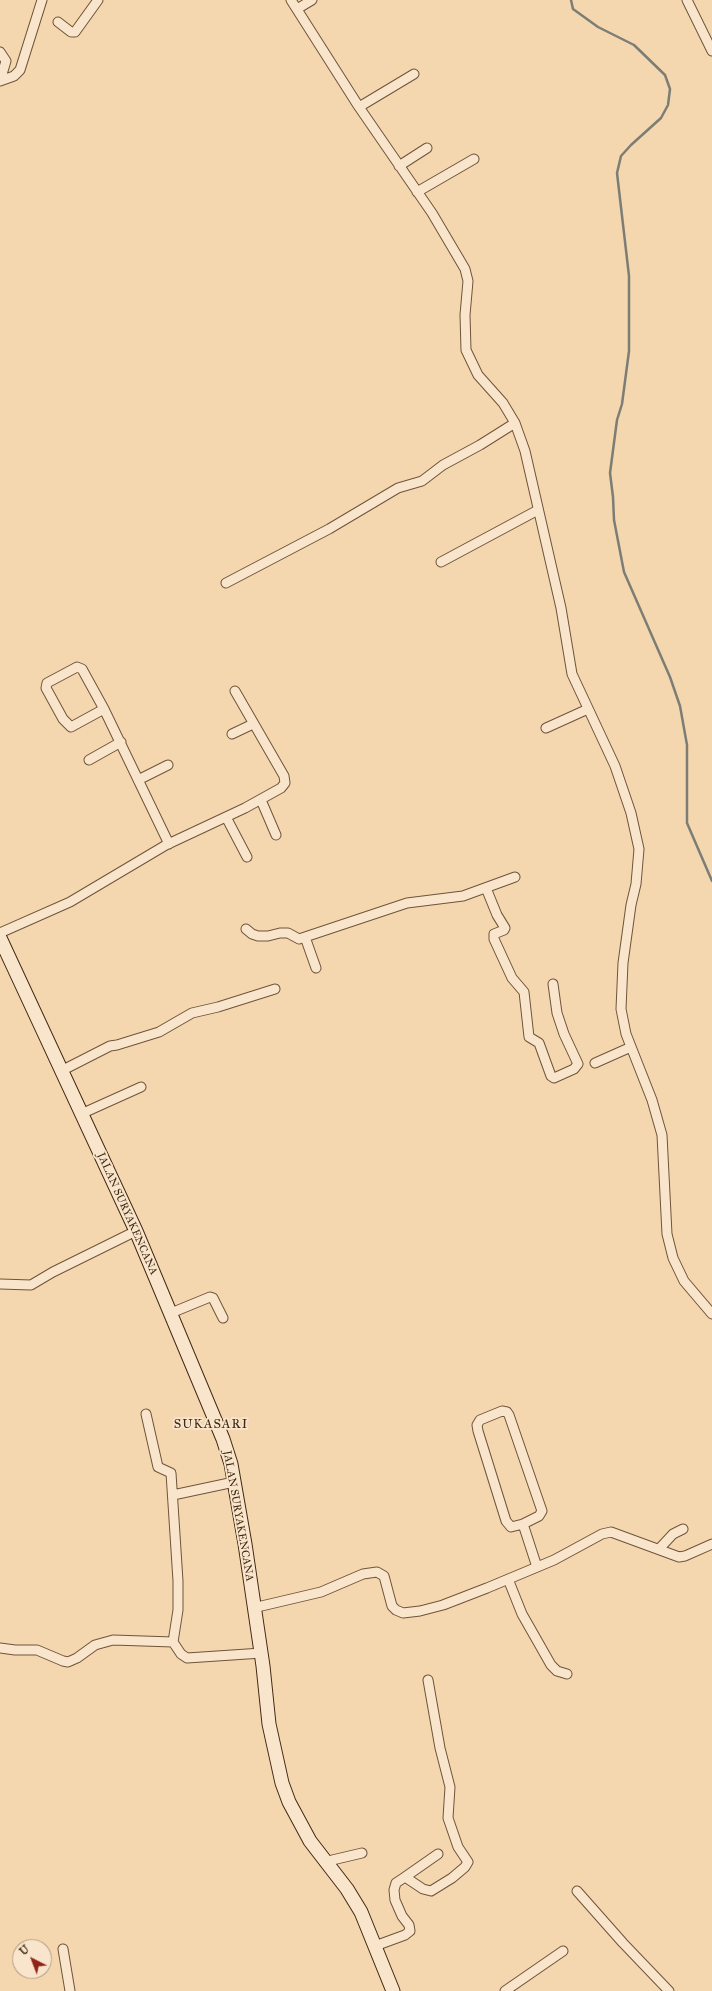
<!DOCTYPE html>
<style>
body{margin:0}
#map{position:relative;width:712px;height:1991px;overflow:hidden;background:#f5d7af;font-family:"IM FELL Great Primer",serif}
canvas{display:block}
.north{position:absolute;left:12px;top:1939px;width:40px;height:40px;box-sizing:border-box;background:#f8e5cb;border:1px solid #af9a81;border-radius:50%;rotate:318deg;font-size:11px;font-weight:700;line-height:16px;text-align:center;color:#412913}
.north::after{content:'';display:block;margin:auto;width:14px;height:18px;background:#8f2418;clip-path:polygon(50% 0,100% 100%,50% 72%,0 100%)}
</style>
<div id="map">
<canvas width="712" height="1991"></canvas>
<div class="north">U</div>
</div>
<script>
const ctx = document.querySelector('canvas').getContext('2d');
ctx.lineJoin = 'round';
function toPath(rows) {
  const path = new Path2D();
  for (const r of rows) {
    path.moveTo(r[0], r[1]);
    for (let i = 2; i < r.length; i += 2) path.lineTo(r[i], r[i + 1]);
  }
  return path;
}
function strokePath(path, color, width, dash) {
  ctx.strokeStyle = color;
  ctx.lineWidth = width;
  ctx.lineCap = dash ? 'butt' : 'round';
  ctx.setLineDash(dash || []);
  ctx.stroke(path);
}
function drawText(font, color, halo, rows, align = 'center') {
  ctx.font = font + ' "IM FELL Great Primer",serif';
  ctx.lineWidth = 3.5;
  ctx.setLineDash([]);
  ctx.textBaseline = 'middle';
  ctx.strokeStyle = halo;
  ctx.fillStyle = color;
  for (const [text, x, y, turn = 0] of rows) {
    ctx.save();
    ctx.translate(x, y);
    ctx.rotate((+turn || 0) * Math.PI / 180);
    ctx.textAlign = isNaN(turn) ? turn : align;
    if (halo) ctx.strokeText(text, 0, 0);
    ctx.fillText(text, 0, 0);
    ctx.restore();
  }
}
strokePath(toPath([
 [571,0,573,9,598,27,634,45,665,75,670,89,668,105,661,118,631,145,621,156,617,173,629,276,629,351,622,404,617,420,610,473,613,497,614,520,624,572,670,677,680,706,687,745,687,823,712,881]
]), '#7c7e75', 2.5);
const street = toPath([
 [291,0,359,107,432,213,465,269,468,281,465,315,466,350,478,375,503,403,515,423,525,451,561,608,572,674,615,766,631,813,639,849,636,884,631,905,623,963,621,1009,626,1034,652,1100,662,1135,667,1234,673,1258,684,1281,712,1314],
 [687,0,712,51],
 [297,9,312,0],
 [58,22,71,32,75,32,98,0],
 [0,52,6,61,0,81],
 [0,81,14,76,20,70,42,0],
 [359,107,414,74],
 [399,166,427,148],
 [417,192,474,159],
 [441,562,538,510],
 [226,583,329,529,398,488,422,481,443,465,480,445,515,423],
 [104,709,71,727,63,719,46,688,47,683,77,667,82,669,104,709,169,844],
 [546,728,588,709],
 [232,734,253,724],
 [89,760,121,742],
 [138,780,168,765],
 [261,800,276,835],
 [226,817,247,857],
 [486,888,497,915,505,928,504,930,494,934,494,939,512,978,524,992,529,1037,539,1043,551,1076,554,1078,574,1069,578,1064,564,1034,557,1013,553,984],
 [246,929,252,934,258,936,268,936,280,933,288,933,299,939,407,903,463,896,515,877],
 [0,933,70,902,166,845,245,808,281,788,285,783,284,776,235,691],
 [305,937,316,968],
 [595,1063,631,1047],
 [61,1071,110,1046,117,1045,159,1032,192,1013,218,1007,275,989],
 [81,1114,141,1087],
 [0,1284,31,1285,53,1272,136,1231],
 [171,1313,210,1297,213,1298,223,1318],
 [146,1414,158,1467,171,1473,178,1581,178,1610,173,1642],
 [173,1495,234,1482],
 [523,1524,539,1516,542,1511,509,1415,507,1412,502,1411,480,1420,477,1425,478,1431,506,1521,511,1527,523,1524,537,1567],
 [659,1549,673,1534,683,1529],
 [508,1579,522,1614,551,1665,557,1671,567,1674],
 [253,1608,321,1592,363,1574,377,1572,384,1576,392,1606,396,1610,403,1613,420,1611,443,1605,487,1588,554,1560,602,1534,611,1532,679,1557,685,1556,712,1544],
 [0,1648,15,1650,37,1650,63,1661,68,1662,77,1658,95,1645,113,1640,173,1642,181,1654,187,1658,262,1653],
 [324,1862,362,1853],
 [405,1877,438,1854],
 [577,1891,623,1943,669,1991],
 [375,1946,405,1935,410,1931,409,1925,402,1916,395,1900,394,1890,396,1883,405,1877,423,1889,431,1891,452,1878,465,1867,468,1862,458,1847,448,1818,450,1787,440,1748,428,1680],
 [63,1949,70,1991],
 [505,1991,563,1951]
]);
const secondary = toPath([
 [0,938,136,1231,223,1439,231,1464,245,1544,263,1666,269,1724,282,1783,289,1802,310,1841,347,1889,361,1912,393,1991]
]);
strokePath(street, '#6e543a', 11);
strokePath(secondary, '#412913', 15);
strokePath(street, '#f8e5cb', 9);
strokePath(secondary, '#f8e5cb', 13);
drawText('11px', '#412913', '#f8e5cb', [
 ["JALAN SURYAKENCANA",127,1214,66],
 ["JALAN SURYAKENCANA",238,1516,80]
]);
ctx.letterSpacing = '1px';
drawText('13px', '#412913', '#f8e5cb', [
 ["SUKASARI",211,1425]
]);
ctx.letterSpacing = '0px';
</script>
